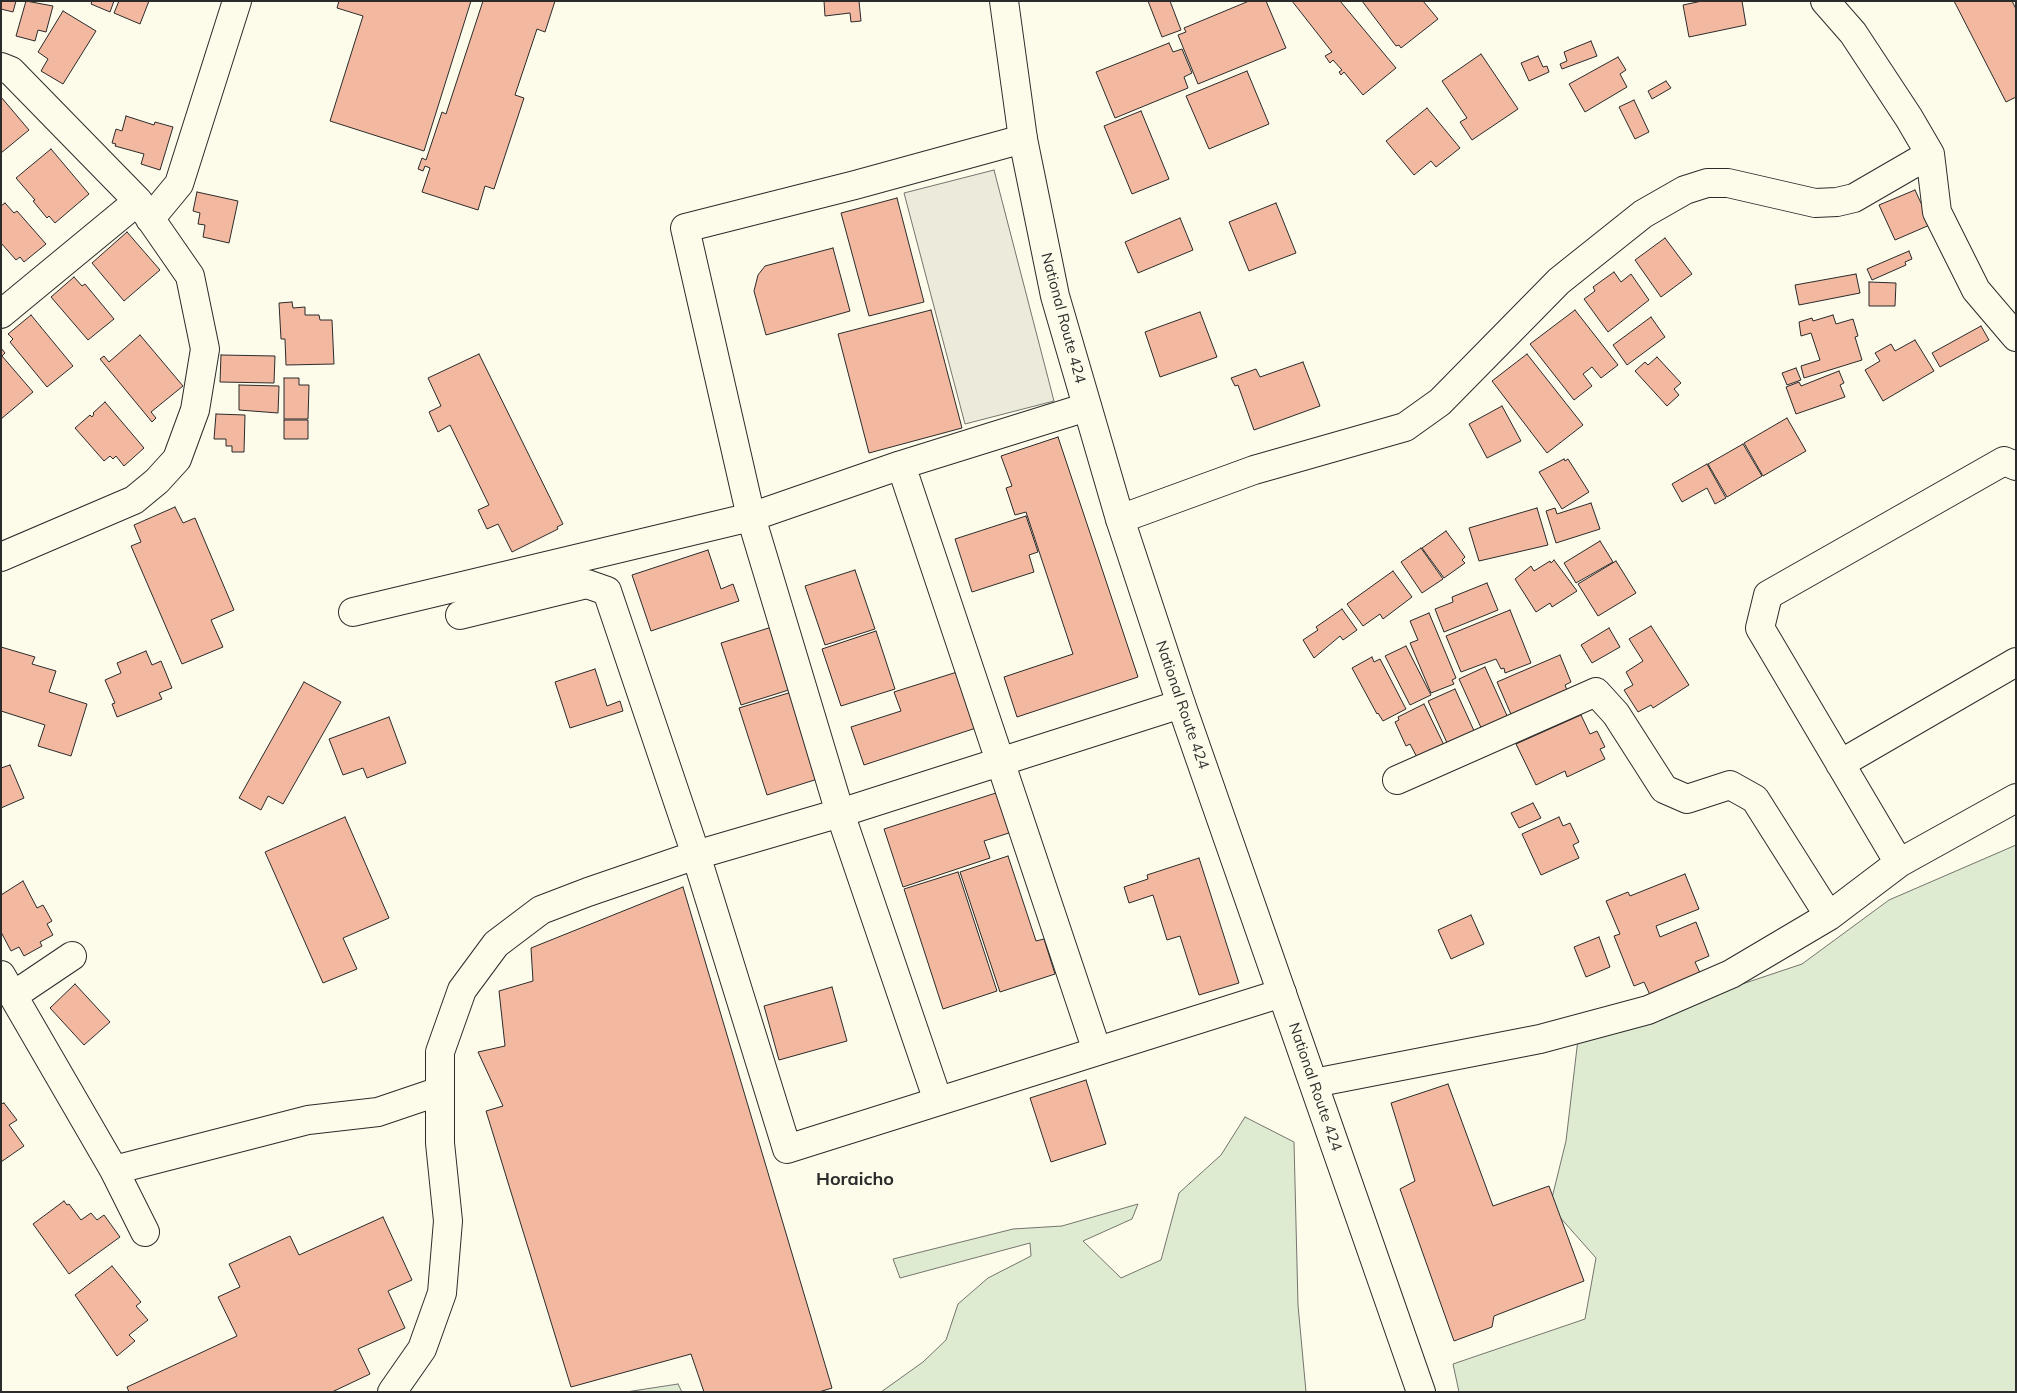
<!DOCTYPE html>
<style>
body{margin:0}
#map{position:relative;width:2017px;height:1393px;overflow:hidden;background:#fdfbea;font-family:Mulish,sans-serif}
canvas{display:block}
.frame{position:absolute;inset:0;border:2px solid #2b2b2b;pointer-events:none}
</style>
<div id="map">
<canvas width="2017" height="1393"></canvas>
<div class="frame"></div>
</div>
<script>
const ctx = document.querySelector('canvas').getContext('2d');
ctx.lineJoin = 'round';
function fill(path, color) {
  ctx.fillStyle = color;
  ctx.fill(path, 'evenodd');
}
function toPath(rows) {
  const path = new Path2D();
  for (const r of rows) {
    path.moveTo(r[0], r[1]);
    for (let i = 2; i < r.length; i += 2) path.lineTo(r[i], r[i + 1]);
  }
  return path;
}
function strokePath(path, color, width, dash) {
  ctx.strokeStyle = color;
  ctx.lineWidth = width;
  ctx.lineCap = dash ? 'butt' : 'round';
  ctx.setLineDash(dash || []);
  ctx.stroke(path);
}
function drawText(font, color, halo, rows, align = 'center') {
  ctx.font = font + ' Mulish,sans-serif';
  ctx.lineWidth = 4;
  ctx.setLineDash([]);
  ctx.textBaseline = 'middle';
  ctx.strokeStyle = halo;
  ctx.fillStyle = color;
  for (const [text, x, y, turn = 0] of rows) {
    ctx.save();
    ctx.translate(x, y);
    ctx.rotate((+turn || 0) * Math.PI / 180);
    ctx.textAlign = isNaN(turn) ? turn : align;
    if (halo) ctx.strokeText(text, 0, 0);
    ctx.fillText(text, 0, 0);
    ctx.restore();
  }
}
const green = toPath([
 [2016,845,2016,1392,1459,1392,1453,1364,1585,1319,1596,1258,1550,1206,1566,1141,1578,1039,1802,964,1889,900,2016,845],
 [1245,1117,1294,1142,1298,1305,1306,1392,881,1392,923,1362,946,1340,958,1304,988,1278,1031,1256,1030,1243,900,1278,893,1259,1013,1229,1062,1226,1138,1204,1132,1219,1083,1241,1121,1278,1161,1260,1179,1193,1221,1155,1245,1117],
 [678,1384,682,1392,626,1392,678,1384]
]);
fill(green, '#deebd1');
strokePath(green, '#74746e', 1);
const parking = toPath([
 [994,170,1054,401,965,424,904,193,994,170]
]);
fill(parking, '#eceadb');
strokePath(parking, '#74746e', 1);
const building = toPath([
 [1,1,16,1,13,12,1,9,1,1],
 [26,1,53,6,46,32,38,30,35,41,16,36,26,1],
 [92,1,114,1,110,12,91,4,92,1],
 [119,1,149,1,140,24,114,13,119,1],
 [339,1,471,1,424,151,330,121,363,16,337,8,339,1],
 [483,1,555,1,545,32,537,29,515,95,524,98,494,189,485,186,478,210,422,192,430,168,425,166,423,171,418,169,422,158,426,160,442,112,446,114,483,1],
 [824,1,859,1,861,21,851,22,850,13,825,16,824,1],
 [1148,1,1170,1,1181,30,1162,37,1148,1],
 [1249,1,1266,1,1286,48,1198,84,1178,35,1186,32,1184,28,1249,1],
 [1292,1,1340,1,1396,68,1363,95,1344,72,1341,75,1339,72,1342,70,1333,60,1330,63,1325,56,1332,52,1292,1],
 [1362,1,1423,1,1438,19,1401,48,1399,45,1396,46,1362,1],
 [1702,1,1742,1,1746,25,1689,37,1683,5,1702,1],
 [1954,1,2012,1,2016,9,2016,97,2006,102,1954,1],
 [63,11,96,31,63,84,41,71,48,59,38,52,63,11],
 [1591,41,1597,56,1562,69,1560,64,1567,61,1564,52,1591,41],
 [1169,43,1173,52,1182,49,1192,73,1184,77,1188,88,1115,118,1096,72,1169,43],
 [1481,54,1518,109,1472,140,1460,122,1467,118,1442,81,1481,54],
 [1538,56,1543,67,1547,66,1549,72,1529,81,1521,63,1538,56],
 [1618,57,1626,70,1620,74,1627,87,1585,112,1569,84,1618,57],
 [1247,71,1269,124,1209,149,1186,96,1247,71],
 [1666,81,1671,88,1652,99,1648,91,1666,81],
 [1,97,29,130,1,153,1,97],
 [1634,100,1649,132,1635,139,1619,107,1634,100],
 [1427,108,1460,148,1436,167,1431,161,1414,175,1386,141,1427,108],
 [1141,111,1169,179,1132,194,1104,126,1141,111],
 [126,116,154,125,155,122,173,127,160,170,141,164,144,154,115,146,116,144,112,143,116,129,122,131,126,116],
 [51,149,89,194,55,223,49,216,47,218,33,201,35,200,16,178,51,149],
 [1915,190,1927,216,1939,221,1895,240,1879,205,1915,190],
 [197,192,238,201,229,243,203,237,205,225,198,224,200,213,193,211,197,192],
 [897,198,924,302,869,316,841,213,897,198],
 [5,203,14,213,17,211,46,244,24,262,20,257,16,260,1,243,1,206,5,203],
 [1276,203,1296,253,1249,271,1229,222,1276,203],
 [1180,218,1193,250,1138,273,1125,242,1180,218],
 [127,232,160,270,124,301,92,263,127,232],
 [1665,238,1692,274,1661,297,1635,260,1665,238],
 [833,248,850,311,766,335,754,291,758,275,765,266,833,248],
 [1909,251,1912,259,1905,262,1906,265,1872,280,1867,269,1909,251],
 [1614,272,1621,282,1631,274,1649,300,1608,332,1584,299,1595,291,1593,287,1614,272],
 [1856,274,1860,293,1799,305,1795,285,1856,274],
 [74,277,82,286,85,284,114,319,88,340,51,297,74,277],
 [1869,282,1896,283,1895,306,1869,306,1869,282],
 [292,302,293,308,305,307,305,315,319,315,320,320,332,320,334,364,286,365,285,339,281,339,279,303,292,302],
 [931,310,962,428,869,453,838,334,931,310],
 [1575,310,1618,365,1601,378,1592,367,1583,374,1592,386,1574,400,1530,344,1575,310],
 [1200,312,1217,357,1160,377,1145,332,1200,312],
 [31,315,73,366,47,387,10,342,13,339,8,334,31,315],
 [1833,315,1836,324,1853,319,1858,336,1855,337,1862,360,1804,378,1801,366,1820,360,1811,333,1801,336,1799,322,1812,318,1813,321,1833,315],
 [1651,317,1665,337,1627,365,1613,345,1651,317],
 [1981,326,1989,340,1940,367,1932,353,1981,326],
 [140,335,183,386,151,412,156,418,152,422,100,359,104,356,109,362,140,335],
 [1915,340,1934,371,1883,401,1865,370,1880,361,1875,353,1891,344,1895,351,1915,340],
 [1,348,5,353,2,356,33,392,1,419,1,348],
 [479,354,563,524,557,527,558,529,512,552,498,524,487,529,478,510,489,505,450,425,438,432,429,412,441,406,428,378,479,354],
 [1527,354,1583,425,1547,453,1492,381,1527,354],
 [221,355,275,356,274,383,220,382,221,355],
 [1657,357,1681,383,1674,389,1679,395,1667,406,1635,371,1645,362,1648,365,1657,357],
 [1303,362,1320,406,1254,430,1238,385,1235,386,1231,378,1256,369,1260,377,1303,362],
 [1796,368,1801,380,1787,385,1782,373,1796,368],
 [1839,371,1844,383,1840,385,1845,397,1796,414,1786,387,1799,382,1801,386,1839,371],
 [284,378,299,378,299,385,309,385,308,419,284,419,284,378],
 [239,385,279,386,278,413,239,410,239,385],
 [105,402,144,448,124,466,116,456,113,459,110,456,104,461,75,428,90,415,92,417,94,414,93,413,105,402],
 [1502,406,1521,441,1487,458,1469,424,1502,406],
 [216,414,245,415,244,452,232,452,232,446,226,446,226,439,214,439,216,414],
 [1787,418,1806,451,1763,476,1744,443,1787,418],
 [284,420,308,420,308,439,284,439,284,420],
 [1058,437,1138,677,1017,717,1004,677,1073,654,1026,512,1015,515,1006,488,1012,486,1001,456,1058,437],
 [1743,444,1762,476,1727,497,1708,464,1743,444],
 [1564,459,1565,461,1568,459,1589,492,1562,509,1539,472,1564,459],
 [1707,464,1726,498,1715,504,1707,488,1682,502,1672,484,1707,464],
 [1591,503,1600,529,1556,543,1546,511,1555,508,1557,514,1591,503],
 [175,507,183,523,195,518,234,610,211,620,223,647,182,664,131,546,141,542,134,525,175,507],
 [1537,508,1548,545,1479,561,1469,528,1537,508],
 [1026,516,1038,552,1029,555,1034,572,972,592,955,539,1026,516],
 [1446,531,1465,557,1462,560,1465,563,1444,578,1422,548,1446,531],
 [1600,541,1613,562,1576,583,1564,563,1600,541],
 [1421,548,1443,579,1422,593,1401,562,1421,548],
 [708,550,721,589,733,584,739,601,651,631,632,575,708,550],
 [1554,560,1577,591,1552,607,1550,603,1536,612,1515,579,1531,566,1534,571,1550,561,1551,563,1554,560],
 [1616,561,1636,593,1598,616,1578,584,1616,561],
 [855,570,875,629,825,645,805,586,855,570],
 [1393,571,1412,597,1383,619,1380,614,1363,626,1347,604,1393,571],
 [1487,583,1498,610,1444,632,1435,609,1453,602,1452,597,1487,583],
 [1342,609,1357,630,1343,640,1340,636,1314,658,1303,640,1318,630,1316,627,1342,609],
 [1510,610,1531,663,1505,673,1504,668,1501,669,1496,659,1461,672,1446,636,1510,610],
 [1429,613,1456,678,1452,680,1454,684,1431,693,1410,643,1418,640,1410,621,1429,613],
 [775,626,795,688,741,705,721,643,775,626],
 [1651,626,1689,685,1653,708,1651,705,1638,712,1624,690,1633,685,1626,672,1643,661,1629,639,1651,626],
 [1609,628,1620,647,1592,663,1581,645,1609,628],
 [876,631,895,689,841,706,822,649,876,631],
 [1406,646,1431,695,1410,705,1385,656,1406,646],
 [1,647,35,657,32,664,56,671,49,692,87,704,71,756,38,746,45,725,1,711,1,647],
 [146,651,152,665,161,661,172,688,159,693,162,699,117,717,112,704,115,703,105,680,121,673,117,663,146,651],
 [1560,655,1571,682,1565,685,1569,695,1513,719,1497,682,1560,655],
 [1372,657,1374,662,1380,659,1406,709,1383,721,1378,713,1377,714,1352,668,1372,657],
 [1485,667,1509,720,1483,732,1459,679,1485,667],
 [595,669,607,706,620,701,623,711,570,728,555,682,595,669],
 [957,672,976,728,864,765,851,727,901,711,894,692,957,672],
 [304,682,341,702,283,804,268,796,261,810,239,798,304,682],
 [1455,689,1475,733,1448,745,1428,701,1455,689],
 [792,692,824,777,767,795,739,708,792,692],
 [1424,704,1444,745,1419,761,1410,744,1406,746,1395,722,1399,720,1398,717,1424,704],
 [1581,715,1590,734,1597,731,1605,747,1600,749,1605,759,1567,777,1565,771,1536,785,1516,744,1581,715],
 [389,717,406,763,367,778,363,768,343,775,329,739,389,717],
 [10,765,24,798,1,808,1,768,10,765],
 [999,792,1012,832,984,841,990,858,903,887,884,829,999,792],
 [1533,803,1541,818,1519,828,1511,813,1533,803],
 [345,817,389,918,343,938,357,969,323,983,265,852,345,817],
 [1559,817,1563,826,1570,823,1579,842,1573,845,1579,858,1541,875,1522,834,1559,817],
 [1008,856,1036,941,1044,939,1055,974,1000,992,960,872,1008,856],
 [1199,858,1239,983,1199,995,1180,936,1167,940,1153,895,1129,903,1124,887,1148,879,1147,875,1199,858],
 [958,872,997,991,943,1009,904,889,958,872],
 [1685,874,1699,909,1656,926,1660,937,1696,922,1709,956,1695,962,1701,975,1650,995,1644,982,1634,986,1614,936,1620,934,1606,901,1628,892,1630,896,1685,874],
 [23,881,37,908,43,905,52,921,47,924,53,935,40,942,42,946,24,956,19,947,11,951,1,932,1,895,23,881],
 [683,887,832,1388,819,1392,704,1392,691,1354,571,1387,486,1111,503,1106,478,1052,505,1046,499,991,533,981,531,948,683,887],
 [1471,915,1484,944,1451,959,1438,930,1471,915],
 [1599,937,1610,967,1586,977,1574,947,1599,937],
 [75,984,110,1022,84,1045,50,1008,75,984],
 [832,987,847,1041,779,1060,764,1006,832,987],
 [1086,1080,1106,1144,1051,1162,1030,1098,1086,1080],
 [1448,1084,1493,1206,1549,1186,1584,1281,1494,1316,1492,1327,1454,1341,1400,1189,1415,1181,1391,1103,1448,1084],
 [4,1103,17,1120,9,1125,24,1146,1,1162,1,1104,4,1103],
 [64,1201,67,1205,69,1204,81,1220,91,1213,97,1220,104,1215,120,1237,69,1274,33,1224,64,1201],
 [383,1217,412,1280,388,1291,405,1328,358,1349,370,1374,332,1392,129,1392,127,1387,237,1336,218,1297,240,1287,229,1264,290,1236,299,1255,383,1217],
 [112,1266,141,1302,136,1306,148,1320,129,1335,135,1341,117,1356,75,1295,112,1266]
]);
fill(building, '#f2b8a0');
strokePath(building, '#2b2b2b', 1);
const minor = toPath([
 [1825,1,1853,33,1909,118,1930,154,1937,212,1976,290,2016,337],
 [1,67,11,71,138,201,190,276,205,349,195,410,177,459,157,481,134,500,1,557],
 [150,219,179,184,237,1],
 [1,314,138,201],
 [901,465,1097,1051],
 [1120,519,1254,470,1405,427,1440,402,1559,281,1643,214,1685,190,1707,183,1728,183,1815,203,1837,202,1854,198,1930,154],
 [353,612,751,517,901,465,1087,407],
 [460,615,587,584,607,591,696,855,787,1149,1282,993],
 [1840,764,2016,662],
 [1397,780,1596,692,1616,714,1664,789,1687,799,1730,785,1755,799,1829,916],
 [1899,863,1760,628,1768,595,2004,461,2016,466],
 [1,975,114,1170,145,1232],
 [14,995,72,956],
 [1314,1083,1540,1039,1648,1010,1731,974,1829,916,1899,863,2016,798],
 [938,1101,840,813,751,517,685,228,855,185,1023,139],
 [114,1170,308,1120,378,1112,440,1091],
 [392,1392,422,1349,442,1293,448,1221,440,1143,440,1052,462,990,496,944,541,910,588,892,696,855,840,813,1181,704]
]);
const highway = toPath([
 [1004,1,1023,139,1055,296,1120,519,1181,704,1421,1392]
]);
strokePath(minor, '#2b2b2b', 30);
strokePath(highway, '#2b2b2b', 30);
strokePath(minor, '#fdfbea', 28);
strokePath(highway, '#fdfbea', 28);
drawText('15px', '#2b2b2b', '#fdfbea', [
 ["National Route 424",1063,318,75],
 ["National Route 424",1182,705,71],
 ["National Route 424",1315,1087,71]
]);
drawText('bold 18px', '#2b2b2b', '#fdfbea', [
 ["Horaicho",855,1180]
]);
</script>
